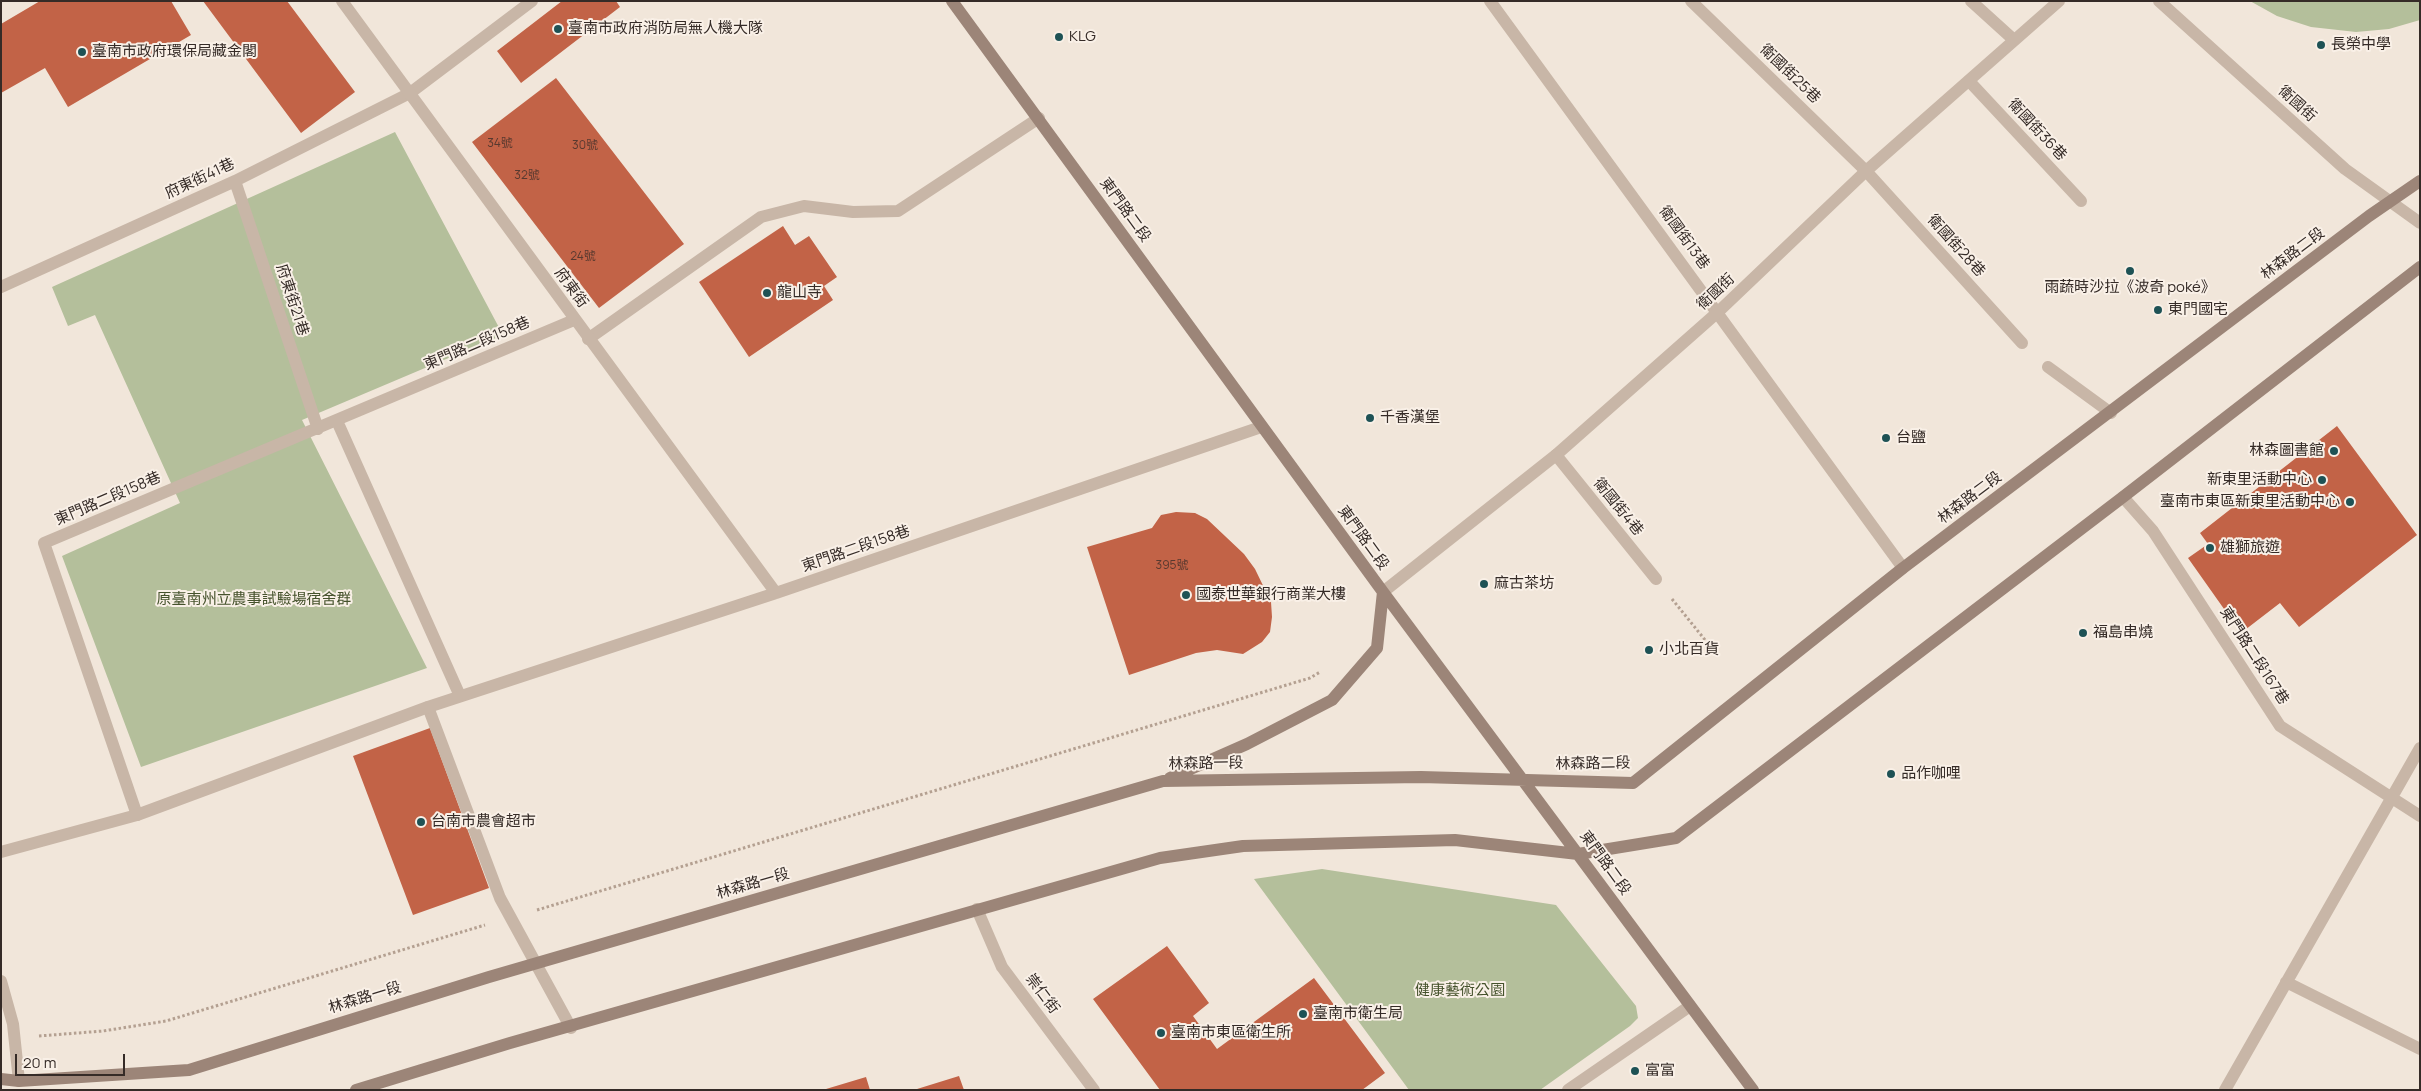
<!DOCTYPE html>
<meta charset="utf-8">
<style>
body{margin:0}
#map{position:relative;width:2421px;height:1091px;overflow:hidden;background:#f1e6da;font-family:Manrope,sans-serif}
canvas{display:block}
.frame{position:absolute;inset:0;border:2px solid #352b27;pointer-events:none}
.scale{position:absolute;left:15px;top:1054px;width:110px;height:22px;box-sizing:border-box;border:2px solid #352b27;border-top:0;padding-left:6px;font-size:15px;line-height:18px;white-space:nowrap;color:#352b27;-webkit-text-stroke:4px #f9f0e7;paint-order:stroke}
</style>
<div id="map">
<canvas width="2421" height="1091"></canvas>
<div class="frame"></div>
<div class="scale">20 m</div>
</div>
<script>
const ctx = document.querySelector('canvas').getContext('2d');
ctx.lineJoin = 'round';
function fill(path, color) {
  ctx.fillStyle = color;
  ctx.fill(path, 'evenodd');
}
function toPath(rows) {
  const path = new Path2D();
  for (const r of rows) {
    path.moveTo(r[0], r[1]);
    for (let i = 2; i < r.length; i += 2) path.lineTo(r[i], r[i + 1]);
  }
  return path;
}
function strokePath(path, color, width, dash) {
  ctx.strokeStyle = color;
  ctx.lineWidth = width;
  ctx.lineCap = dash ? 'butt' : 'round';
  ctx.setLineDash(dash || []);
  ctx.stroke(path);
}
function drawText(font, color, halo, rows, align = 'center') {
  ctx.font = font + ' Manrope,"Noto Sans TC",sans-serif';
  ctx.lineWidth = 4;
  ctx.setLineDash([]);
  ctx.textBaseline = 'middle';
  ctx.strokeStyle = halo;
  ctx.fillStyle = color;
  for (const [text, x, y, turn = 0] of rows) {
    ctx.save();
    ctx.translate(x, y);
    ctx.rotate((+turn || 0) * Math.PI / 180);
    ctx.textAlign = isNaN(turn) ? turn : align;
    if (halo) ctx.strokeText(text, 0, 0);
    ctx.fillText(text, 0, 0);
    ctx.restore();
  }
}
fill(toPath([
 [2250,1,2420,1,2420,20,2389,29,2356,32,2311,27,2277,16],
 [395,132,503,335,302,420,427,668,141,767,62,556,180,503,95,315,68,326,52,287],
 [1322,869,1556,905,1636,1006,1638,1018,1630,1026,1540,1090,1409,1090,1254,879]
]), '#b4bf9b');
fill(toPath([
 [40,1,171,1,191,35,68,107,45,68,1,93,1,24],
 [203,1,287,1,355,92,301,133],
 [562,1,616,1,620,7,521,83,497,51],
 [556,78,684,244,599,308,472,142],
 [783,226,795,245,809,236,837,277,824,286,833,300,749,357,699,282],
 [2337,426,2417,535,2299,627,2280,603,2241,633,2188,558,2208,544,2200,533],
 [1176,512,1195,513,1207,519,1244,554,1255,569,1271,602,1272,617,1270,632,1262,642,1243,654,1217,650,1196,653,1129,675,1087,547,1152,528,1161,515],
 [430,728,489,888,413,915,353,756],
 [1167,946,1209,1003,1193,1016,1217,1049,1314,978,1385,1073,1362,1090,1160,1090,1093,999],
 [959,1076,964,1090,917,1090,917,1089],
 [866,1077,870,1090,826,1090,826,1089]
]), '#c26347');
strokePath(toPath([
 [1672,599,1714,651],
 [537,910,1310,678,1320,672],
 [39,1036,103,1031,166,1021,485,925]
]), '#b4a091', 3, [2.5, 2.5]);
strokePath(toPath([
 [1490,1,1903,568],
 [1691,1,1866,171,2022,343],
 [1971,1,2014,40],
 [1969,81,2081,201],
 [235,181,318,429],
 [1,287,235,181,410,93,532,1],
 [588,339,761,217,804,206,853,212,898,211,1039,118],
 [2048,367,2111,413],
 [337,421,460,696],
 [1556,455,1656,579],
 [428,707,500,898,571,1028],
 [137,815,44,543,574,320],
 [1568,1090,1690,1006]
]), '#c8b6a7', 12);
strokePath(toPath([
 [342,1,776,593],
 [2159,1,2345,169,2420,223],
 [2123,497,2153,531,2280,726,2420,816],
 [1383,592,1556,455,1718,312,1866,171,2059,1],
 [1,852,137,815,428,707,776,593,1261,427],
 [977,909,1002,967,1094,1090],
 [1,981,13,1024,19,1081],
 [2286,982,2420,1049],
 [2225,1090,2420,748]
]), '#c8b6a7', 12);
strokePath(toPath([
 [952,1,1383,592,1753,1090],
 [1170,778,1247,744,1332,700,1377,648,1383,592],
 [1,1079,19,1081,189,1070,489,977,1163,781,1421,777,1633,783,1903,568,2369,216,2420,181],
 [356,1090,510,1043,1160,858,1243,846,1455,840,1578,854,1676,838,2123,497,2420,267]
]), '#9c8578', 12);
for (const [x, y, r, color] of [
 [558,29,5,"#1e5255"],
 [1059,37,5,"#1e5255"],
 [2321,45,5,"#1e5255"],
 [82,52,5,"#1e5255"],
 [2130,271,5,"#1e5255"],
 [767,293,5,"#1e5255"],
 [2158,310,5,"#1e5255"],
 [1370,418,5,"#1e5255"],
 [1886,438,5,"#1e5255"],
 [2334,451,5,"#1e5255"],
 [2322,480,5,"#1e5255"],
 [2350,502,5,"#1e5255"],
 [2210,548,5,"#1e5255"],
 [1484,584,5,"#1e5255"],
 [1186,595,5,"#1e5255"],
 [2083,633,5,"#1e5255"],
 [1649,650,5,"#1e5255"],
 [1891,774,5,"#1e5255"],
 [421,822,5,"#1e5255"],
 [1303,1014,5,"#1e5255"],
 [1161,1033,5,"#1e5255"],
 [1635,1071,5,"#1e5255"]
]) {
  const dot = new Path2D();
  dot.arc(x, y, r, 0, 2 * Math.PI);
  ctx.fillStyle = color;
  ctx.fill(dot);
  strokePath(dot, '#f9f0e7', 2);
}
drawText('12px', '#58392f', null, [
 ["34號",500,144],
 ["30號",585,146],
 ["32號",527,176],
 ["24號",583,257],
 ["395號",1172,566]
]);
drawText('15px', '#352b27', '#f9f0e7', [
 ["臺南市政府消防局無人機大隊",568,29],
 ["KLG",1069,37],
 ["長榮中學",2331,45],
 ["臺南市政府環保局藏金閣",92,52],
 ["雨蔬時沙拉《波奇 poké》",2130,288,"center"],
 ["龍山寺",777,293],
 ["東門國宅",2168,310],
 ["千香漢堡",1380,418],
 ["台鹽",1896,438],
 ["林森圖書館",2324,451,"right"],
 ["新東里活動中心",2312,480,"right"],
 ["臺南市東區新東里活動中心",2340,502,"right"],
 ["雄獅旅遊",2220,548],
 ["麻古茶坊",1494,584],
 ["國泰世華銀行商業大樓",1196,595],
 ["福島串燒",2093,633],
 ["小北百貨",1659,650],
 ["品作咖哩",1901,774],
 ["台南市農會超市",431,822],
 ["臺南市衛生局",1313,1014],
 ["臺南市東區衛生所",1171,1033],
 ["富富",1645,1071]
], 'left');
drawText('15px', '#352b27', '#f9f0e7', [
 ["衛國街25巷",1790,74,44],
 ["衛國街",2297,104,42],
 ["衛國街36巷",2037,130,47],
 ["府東街41巷",200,179,-25],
 ["東門路二段",1125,210,54],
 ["衛國街13巷",1684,238,54],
 ["衛國街28巷",1956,246,48],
 ["林森路二段",2293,254,-37],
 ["府東街",571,288,54],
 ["衛國街",1716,292,-43],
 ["府東街21巷",292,300,72],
 ["東門路二段158巷",477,344,-23],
 ["林森路二段",1970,498,-37],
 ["東門路二段158巷",108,499,-23],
 ["衛國街4巷",1618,507,51],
 ["東門路二段",1363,538,54],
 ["東門路二段158巷",856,549,-19],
 ["東門路二段167巷",2254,656,57],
 ["林森路一段",1206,764,-1],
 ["林森路二段",1593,764,-1],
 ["東門路二段",1605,863,54],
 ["林森路一段",753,884,-16],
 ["崇仁街",1042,994,53],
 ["林森路一段",365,998,-17]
]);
drawText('15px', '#45522c', '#f9f0e7', [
 ["原臺南州立農事試驗場宿舍群",254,600],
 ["健康藝術公園",1460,991]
]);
</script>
